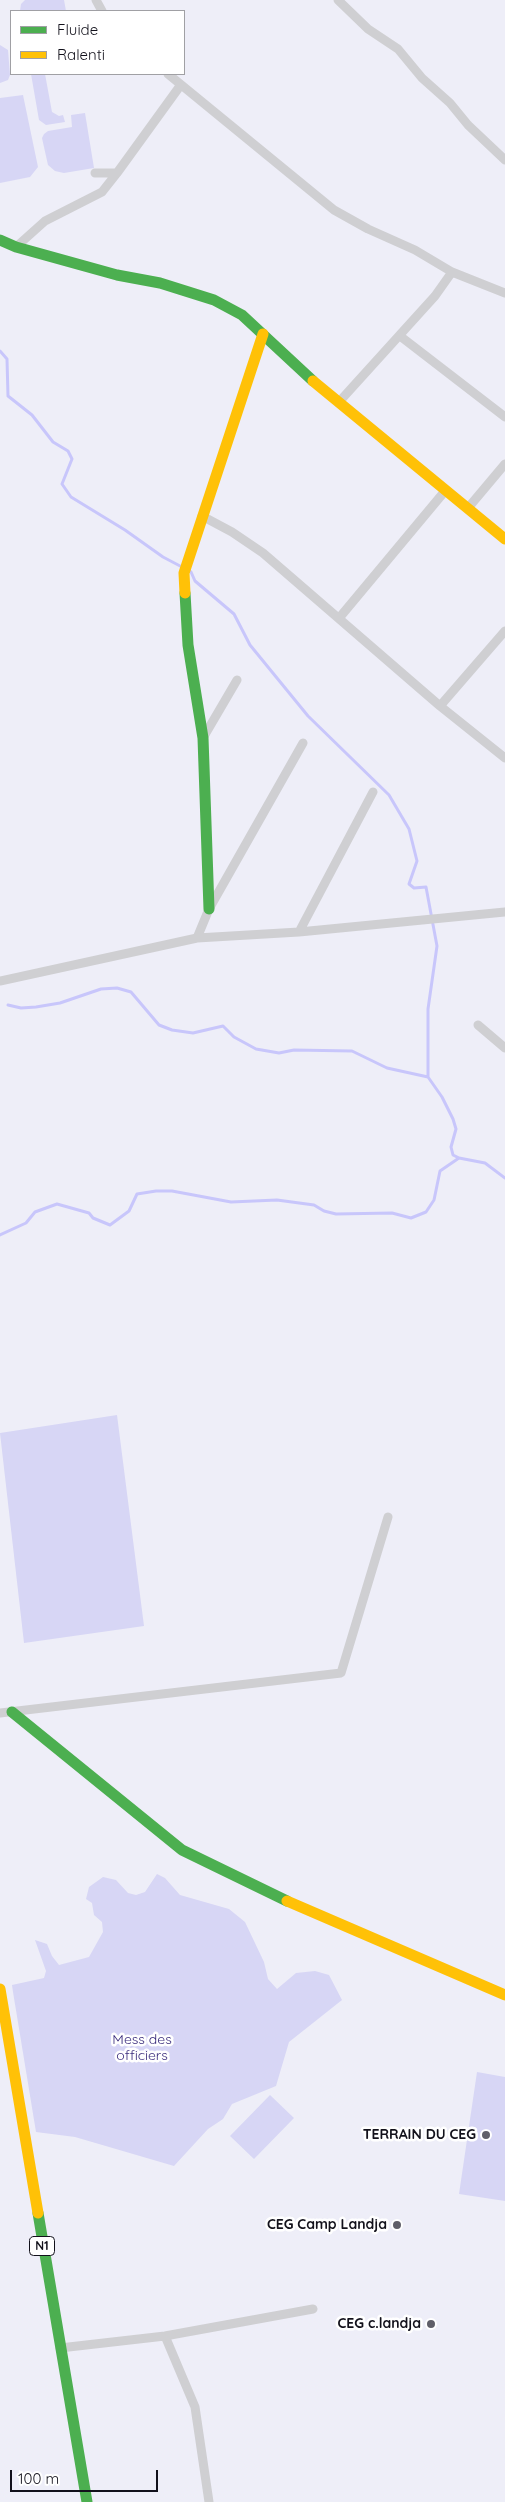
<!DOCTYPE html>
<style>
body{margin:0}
#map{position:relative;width:505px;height:2502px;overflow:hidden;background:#eeeef8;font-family:Quicksand,sans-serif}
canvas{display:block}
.legend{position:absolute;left:10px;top:10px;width:175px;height:65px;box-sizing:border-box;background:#fff;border:1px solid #a0a0a4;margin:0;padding:6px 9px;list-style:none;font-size:15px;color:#12111b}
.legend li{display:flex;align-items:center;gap:10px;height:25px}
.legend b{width:25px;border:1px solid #a0a0a4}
.scale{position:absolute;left:10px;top:2470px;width:148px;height:22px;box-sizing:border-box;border:2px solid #12111b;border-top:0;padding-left:6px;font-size:15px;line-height:18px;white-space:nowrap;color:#12111b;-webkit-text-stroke:4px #fff;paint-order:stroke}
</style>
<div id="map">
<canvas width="505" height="2502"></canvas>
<ul class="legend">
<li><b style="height:6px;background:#4caf50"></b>Fluide</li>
<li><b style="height:6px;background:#ffc107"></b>Ralenti</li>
</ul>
<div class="scale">100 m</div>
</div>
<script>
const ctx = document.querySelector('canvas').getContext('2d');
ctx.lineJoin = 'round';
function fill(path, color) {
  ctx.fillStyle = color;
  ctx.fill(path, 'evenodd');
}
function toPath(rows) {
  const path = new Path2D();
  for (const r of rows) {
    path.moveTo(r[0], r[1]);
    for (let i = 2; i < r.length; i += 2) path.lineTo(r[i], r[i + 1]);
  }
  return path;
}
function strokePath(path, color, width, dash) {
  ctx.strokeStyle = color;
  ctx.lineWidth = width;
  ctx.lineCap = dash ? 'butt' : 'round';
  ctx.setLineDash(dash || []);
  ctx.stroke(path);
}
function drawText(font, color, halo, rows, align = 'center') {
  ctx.font = font + ' Quicksand,sans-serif';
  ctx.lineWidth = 5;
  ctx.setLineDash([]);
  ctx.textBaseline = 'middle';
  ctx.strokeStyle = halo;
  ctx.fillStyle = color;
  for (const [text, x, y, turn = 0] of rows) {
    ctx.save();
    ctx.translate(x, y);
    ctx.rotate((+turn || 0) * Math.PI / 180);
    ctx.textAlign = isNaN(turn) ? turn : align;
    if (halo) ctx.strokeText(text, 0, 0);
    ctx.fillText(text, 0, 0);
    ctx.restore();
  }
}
fill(toPath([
 [25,0,64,0,66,11,20,11,21,4],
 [0,45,8,50,10,75,8,80,0,83],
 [31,74,45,74,52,112,59,116,63,115,65,122,46,125,39,120],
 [23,95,38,167,30,177,0,183,0,98],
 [85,113,94,168,64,173,55,171,48,165,42,138,44,134,48,131,72,127,71,115],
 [117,1415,144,1626,24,1643,0,1433],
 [157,1874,165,1878,180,1895,229,1909,245,1922,264,1962,268,1979,277,1989,296,1973,315,1971,329,1975,342,2000,289,2042,276,2086,232,2104,223,2119,208,2129,174,2166,75,2137,36,2132,13,1992,12,1985,44,1978,46,1971,35,1940,47,1944,52,1956,59,1965,89,1957,103,1932,102,1922,94,1915,92,1903,86,1899,89,1887,103,1877,116,1880,128,1893,136,1895,145,1892],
 [477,2072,505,2077,505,2201,459,2194],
 [270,2095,294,2118,254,2159,230,2136]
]), '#d7d6f5');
strokePath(toPath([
 [0,351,7,359,8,396,32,415,53,442,68,451,72,459,62,484,71,497,125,530,163,557,182,567],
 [188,570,191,572,195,581,234,614,250,645,308,716,389,795,409,829,417,861,409,884,414,888,426,887,437,946,428,1009,428,1077,442,1097,453,1119,456,1129,451,1147,453,1155,459,1158],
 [8,1005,21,1008,36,1007,60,1003,101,989,117,988,131,992,159,1025,172,1030,193,1033,223,1026,234,1037,256,1049,279,1053,294,1050,352,1051,387,1068,428,1077],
 [0,1235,26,1223,35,1212,57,1204,89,1213,93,1218,110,1225,129,1211,137,1194,156,1191,172,1191,231,1202,277,1200,314,1205,324,1211,336,1214,392,1213,411,1218,426,1212,434,1200,440,1171,459,1158,485,1163,505,1178]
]), '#c8c6fb', 3);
strokePath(toPath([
 [96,0,102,11],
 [338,0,368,29,398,49,422,78,450,103,468,125,505,160],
 [168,74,334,210,368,229,415,250,452,272,505,293],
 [95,173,117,173,180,86],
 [16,247,45,221,102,192,117,173],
 [400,336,505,417],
 [339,402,435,296,452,272],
 [468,508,505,464],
 [202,516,232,532,263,553,440,706,505,758],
 [340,617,445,491],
 [440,706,505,631],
 [203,738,237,680],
 [299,932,373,792],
 [197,938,209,909,303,743],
 [0,981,197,938,299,932,505,912],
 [478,1025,505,1048],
 [0,1713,341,1673,388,1517],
 [165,2336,195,2407,209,2502],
 [60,2348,165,2336,313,2309]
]), '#cfcfd2', 9);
strokePath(toPath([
 [0,240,16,247,117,275,160,283,214,300,242,315,313,381],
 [185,593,188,645,203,738,209,909],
 [12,1712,182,1850,287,1901],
 [38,2213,87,2502]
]), '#4caf50', 11);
strokePath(toPath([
 [313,381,505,539],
 [185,593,184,573,263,334],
 [287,1901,505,1995],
 [0,1989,38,2213]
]), '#ffc107', 11);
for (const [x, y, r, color] of [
 [486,2135,5,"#5f5e68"],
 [397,2225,5,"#5f5e68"],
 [431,2324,5,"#5f5e68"]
]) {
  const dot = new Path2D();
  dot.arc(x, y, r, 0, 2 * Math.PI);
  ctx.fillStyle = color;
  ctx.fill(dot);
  strokePath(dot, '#fff', 2);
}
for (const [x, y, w] of [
 [42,2246,25]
]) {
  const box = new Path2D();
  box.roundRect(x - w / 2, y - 9.5, w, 19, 4);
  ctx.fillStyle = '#fff';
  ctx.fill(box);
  strokePath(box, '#12111b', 1);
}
drawText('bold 12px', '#12111b', null, [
 ["N1",42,2246]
]);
drawText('14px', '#392b7b', '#fff', [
 ["Mess des",142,2040],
 ["officiers",142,2056]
]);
drawText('bold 14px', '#12111b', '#fff', [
 ["TERRAIN DU CEG",476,2135],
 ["CEG Camp Landja",387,2225],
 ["CEG c.landja",421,2324]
], 'right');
</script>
